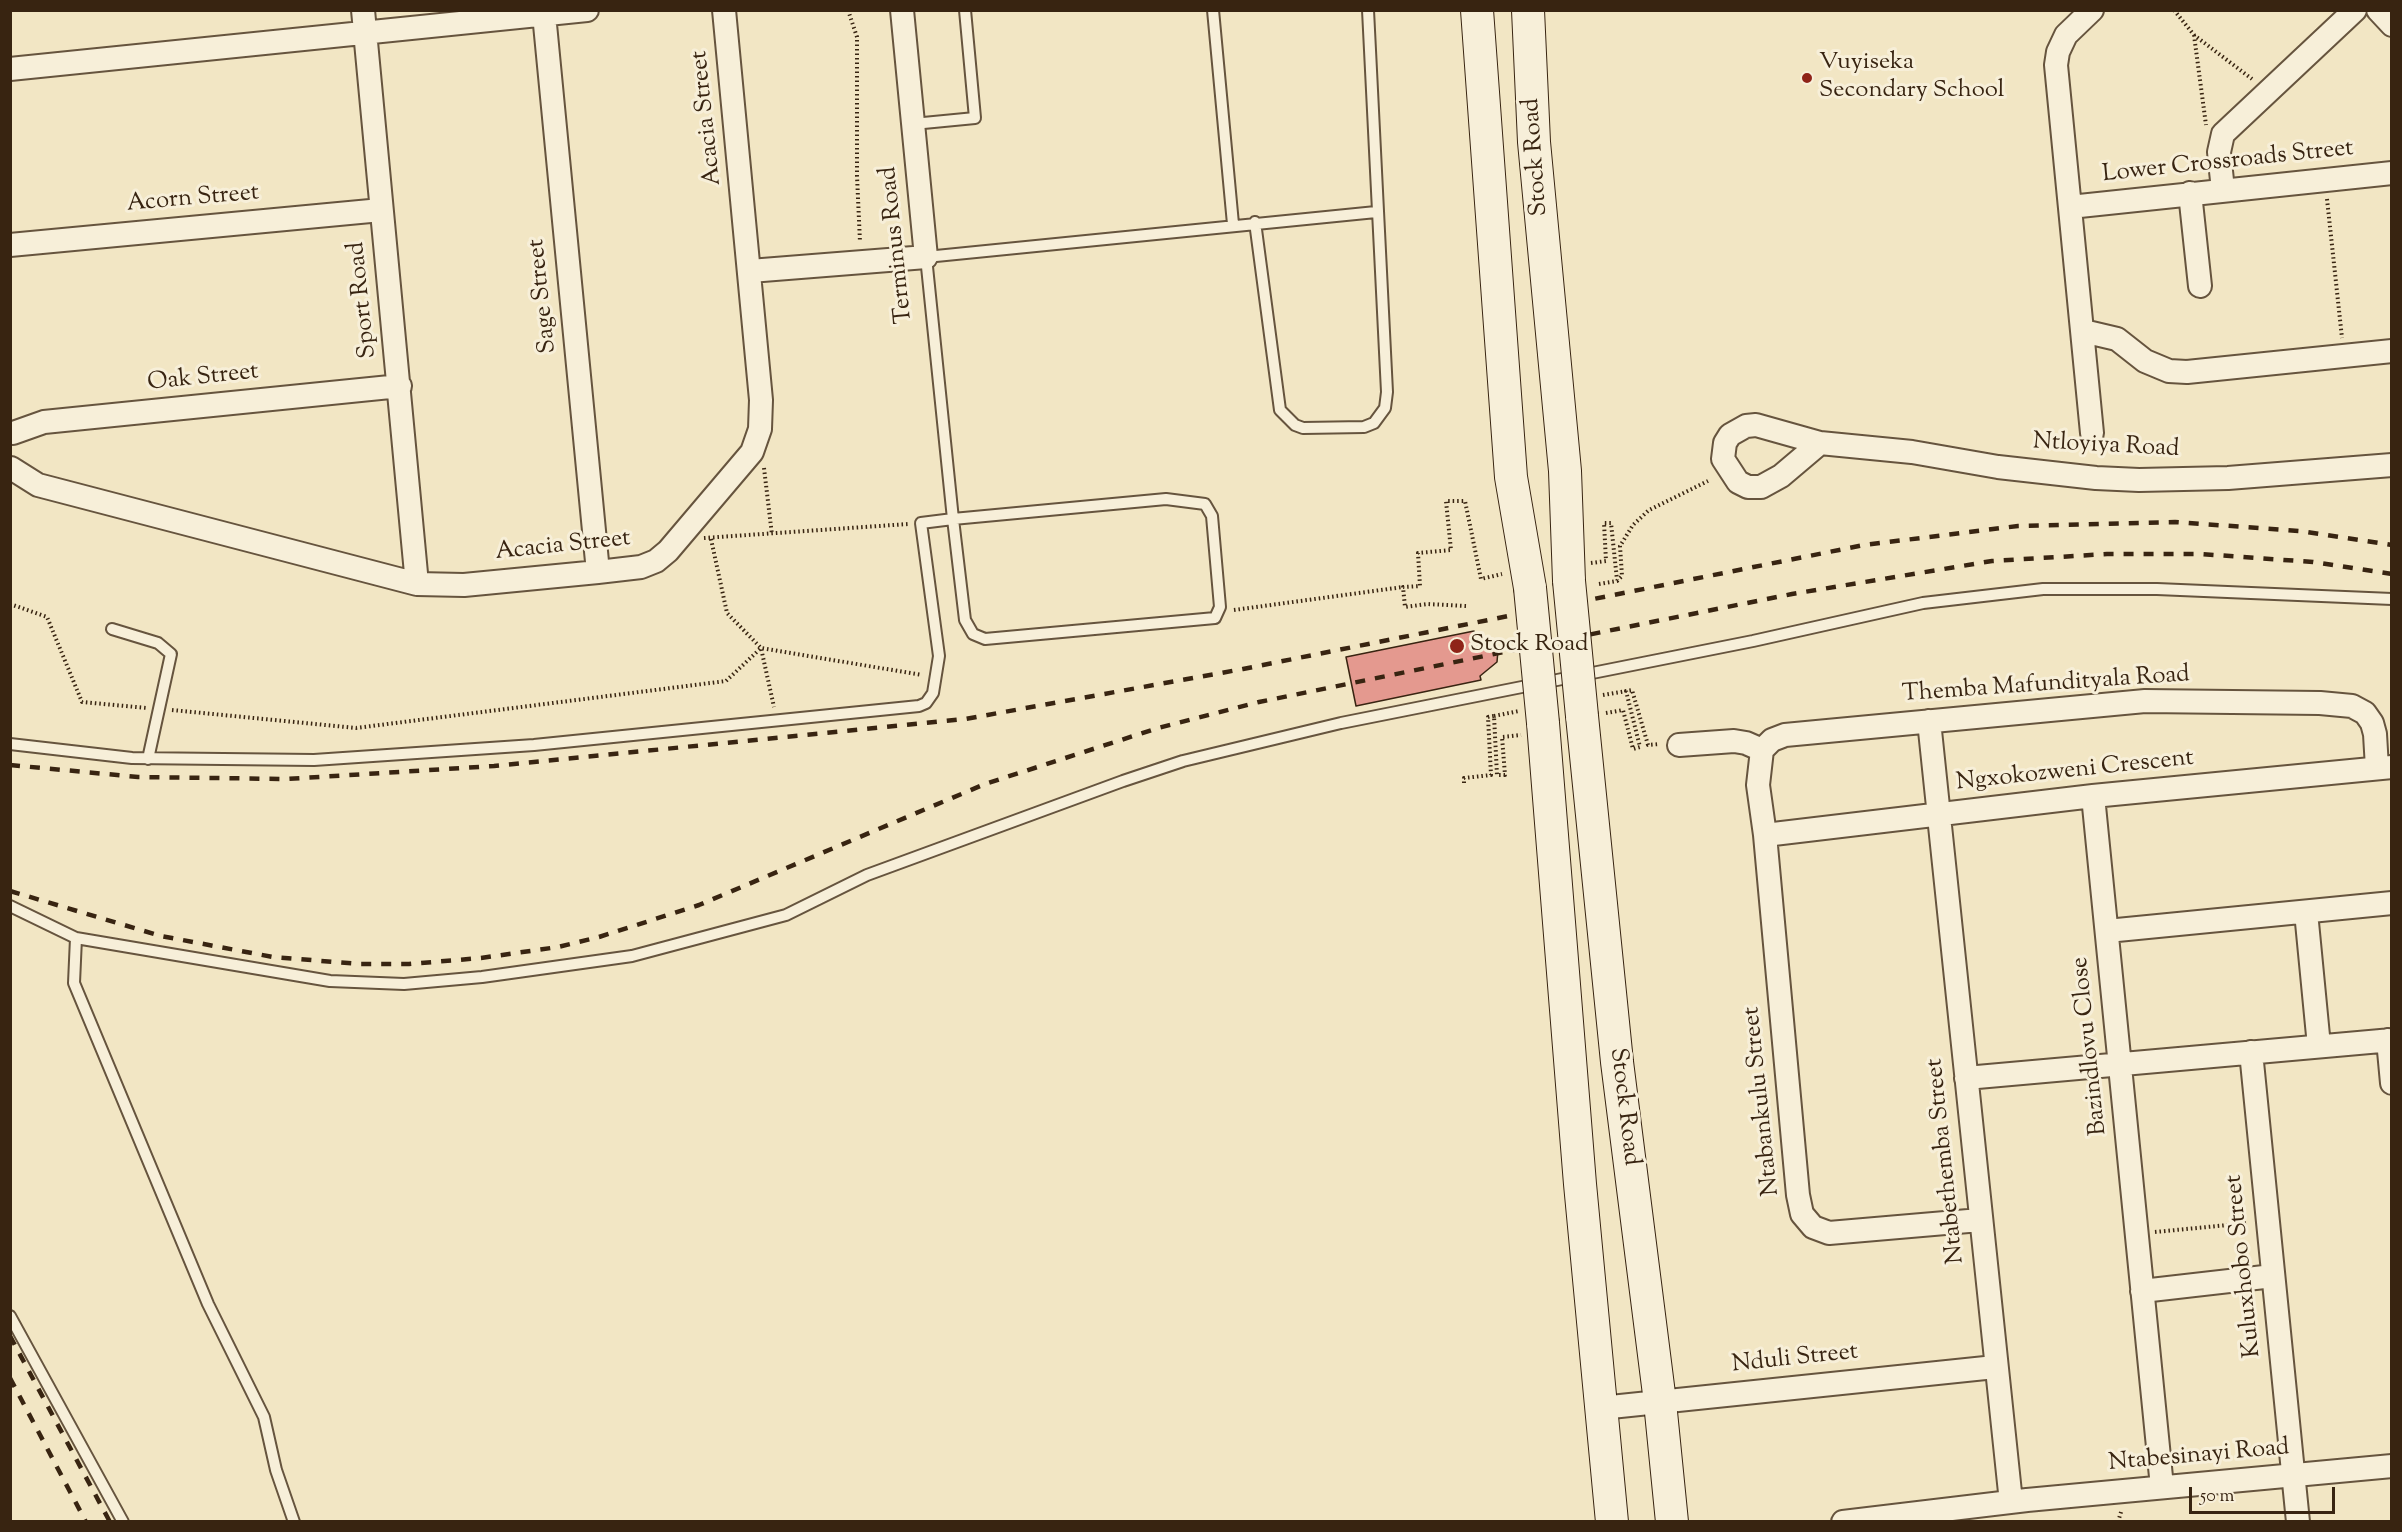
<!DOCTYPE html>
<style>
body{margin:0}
#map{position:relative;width:2402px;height:1532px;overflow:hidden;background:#f2e6c4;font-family:"Sorts Mill Goudy",serif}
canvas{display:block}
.frame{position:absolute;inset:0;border:12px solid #382411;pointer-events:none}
.scale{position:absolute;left:2189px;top:1487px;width:146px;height:27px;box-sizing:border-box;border:3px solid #382411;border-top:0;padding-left:8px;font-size:18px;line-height:21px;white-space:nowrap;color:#382411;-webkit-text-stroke:4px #f7efd9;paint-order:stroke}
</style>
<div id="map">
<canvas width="2402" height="1532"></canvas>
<div class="frame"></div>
<div class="scale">50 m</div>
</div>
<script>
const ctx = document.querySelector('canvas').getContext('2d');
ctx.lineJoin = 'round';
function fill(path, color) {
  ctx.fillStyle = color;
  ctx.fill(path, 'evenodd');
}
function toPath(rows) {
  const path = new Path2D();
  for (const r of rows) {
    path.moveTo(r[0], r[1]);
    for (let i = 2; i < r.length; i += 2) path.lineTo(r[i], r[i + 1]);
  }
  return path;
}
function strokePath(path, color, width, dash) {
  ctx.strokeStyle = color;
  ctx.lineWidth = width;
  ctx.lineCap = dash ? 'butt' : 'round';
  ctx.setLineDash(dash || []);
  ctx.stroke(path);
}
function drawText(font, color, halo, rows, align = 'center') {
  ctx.font = font + ' "Sorts Mill Goudy",serif';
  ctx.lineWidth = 6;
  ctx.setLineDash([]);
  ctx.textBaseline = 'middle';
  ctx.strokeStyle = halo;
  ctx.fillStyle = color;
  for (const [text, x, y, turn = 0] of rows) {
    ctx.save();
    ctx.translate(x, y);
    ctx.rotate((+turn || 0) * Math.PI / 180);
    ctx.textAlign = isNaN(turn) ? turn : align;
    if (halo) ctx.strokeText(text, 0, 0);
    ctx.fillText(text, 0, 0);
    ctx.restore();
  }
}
const building = toPath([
 [1474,631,1475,635,1491,641,1498,650,1497,662,1480,676,1481,680,1356,706,1346,657,1474,631]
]);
fill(building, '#e4998f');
strokePath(building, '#382411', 1.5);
const lane = toPath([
 [1213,10,1233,224],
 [913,124,975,118,965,10],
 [1255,222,1280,410,1295,425,1303,428,1364,427,1374,423,1385,408,1387,392,1368,10],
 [112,629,158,643,171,654,148,759],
 [10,744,132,758,314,760,534,745,919,706,926,703,933,693,939,656,921,523,953,519,1166,499,1205,504,1212,516,1220,607,1215,618,985,639,973,634,965,620,953,519,926,257,1376,212],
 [10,906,76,938,330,981,404,984,482,977,632,956,786,915,867,875,1123,781,1183,761,1341,723,1753,641,1923,603,2043,589,2157,589,2392,599],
 [76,938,74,983,208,1304,264,1417,276,1470,294,1522],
 [10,1316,123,1522]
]);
const street = toPath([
 [363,10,417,584],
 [2378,10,2392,25],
 [544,14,598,572],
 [10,69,587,10],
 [2223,190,2219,152,2223,134,2355,10],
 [2190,193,2200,286],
 [2070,207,2392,173],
 [10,245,381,210],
 [750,271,926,257,902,10],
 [2083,331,2117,339,2145,361,2169,371,2187,372,2392,351],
 [13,433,44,422,400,386],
 [2092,433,2056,65,2058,52,2066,35,2092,10],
 [1820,443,1781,476,1761,487,1748,487,1738,482,1723,459,1725,443,1730,435,1746,426,1756,425,1820,443,1912,452,1998,467,2096,478,2139,480,2228,478,2392,465],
 [11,468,38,485,417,584,464,585,598,572,641,567,656,561,668,551,752,452,760,429,761,400,724,10],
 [1929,721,2011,1502],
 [1679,745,1734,741,1746,743,1762,750],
 [2093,796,2162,1487],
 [1765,835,2093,796,2392,767],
 [2306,912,2319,1046],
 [2107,931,2392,903],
 [2388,1040,2392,1083],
 [2251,1052,2298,1522],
 [1966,1078,2392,1040],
 [1980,1220,1829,1233,1813,1227,1802,1214,1798,1195,1765,835,1758,785,1762,750,1772,740,1785,735,2145,701,2320,703,2352,706,2365,713,2372,723,2375,734,2377,768],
 [2142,1291,2273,1276],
 [1601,1408,1995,1367],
 [1843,1522,2027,1500,2392,1466]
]);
const secondary = toPath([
 [1477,10,1511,477,1530,588],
 [1528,10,1534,142,1565,471,1569,581],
 [1582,716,1617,1062,1660,1402,1672,1522],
 [1543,723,1580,1184,1612,1522]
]);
strokePath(lane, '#66543e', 14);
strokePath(street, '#66543e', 26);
strokePath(secondary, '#382411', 34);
strokePath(toPath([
 [848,10,857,37,857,176,860,242],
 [2174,10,2194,35,2252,79],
 [2194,35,2206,125],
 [2327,199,2342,338],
 [764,468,772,535],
 [704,538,908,524],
 [711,539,727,613,761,648,774,707],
 [1591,563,1606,561,1604,523,1611,523,1617,580],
 [1599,584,1617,581,1622,576,1620,546,1633,525,1649,510,1708,481],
 [10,604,47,617,82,702,147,708],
 [1466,606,1427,604,1405,607,1403,587,1420,586,1418,553,1451,550,1446,501,1465,501,1481,579,1502,574],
 [1234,610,1403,587],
 [1603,695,1626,691],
 [172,710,356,728,726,681,761,648,922,675],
 [1606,713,1623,710,1633,749,1640,747,1626,691,1632,690,1648,745,1660,744],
 [1494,716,1519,711],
 [1464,783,1464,778,1491,775,1488,717,1494,716,1497,775,1505,775,1502,737,1521,735],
 [2155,1232,2249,1223],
 [2118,1522,2121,1512]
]), '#382411', 4, [1.5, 3]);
strokePath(lane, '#f7efd9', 10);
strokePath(street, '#f7efd9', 22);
strokePath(secondary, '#f7efd9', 32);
strokePath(toPath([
 [10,765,138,777,286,779,494,766,965,719,1243,669,1864,545,2018,526,2175,522,2300,531,2392,545],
 [10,891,161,936,273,957,360,964,409,964,481,958,558,947,599,937,699,905,985,784,1158,728,1259,702,1607,631,1792,594,1992,561,2107,554,2201,554,2313,562,2392,574],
 [10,1336,110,1522],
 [10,1378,86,1522]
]), '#382411', 4.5, [10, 10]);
const secondaryBridge = toPath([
 [1569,581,1582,716],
 [1530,588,1543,723]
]);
strokePath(secondaryBridge, '#382411', 34, []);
strokePath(secondaryBridge, '#f7efd9', 32);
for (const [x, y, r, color] of [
 [1807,78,6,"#8f2418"],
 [1457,646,8,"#8f2418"]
]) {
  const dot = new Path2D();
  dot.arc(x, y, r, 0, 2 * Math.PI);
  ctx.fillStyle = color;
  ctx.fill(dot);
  strokePath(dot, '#f7efd9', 2);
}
drawText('24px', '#382411', '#f7efd9', [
 ["Vuyiseka",1819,64],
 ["Secondary School",1819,92],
 ["Stock Road",1470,646]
], 'left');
drawText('24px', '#382411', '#f7efd9', [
 ["Acacia Street",708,118,-96],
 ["Stock Road",1537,157,-94],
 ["Lower Crossroads Street",2228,163,-6],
 ["Acorn Street",193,200,-5],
 ["Terminus Road",898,245,-96],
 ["Sage Street",544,296,-96],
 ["Sport Road",364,300,-96],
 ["Oak Street",203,379,-6],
 ["Ntloyiya Road",2106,447,3],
 ["Acacia Street",563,547,-6],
 ["Themba Mafundityala Road",2046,686,-4],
 ["Ngxokozweni Crescent",2075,772,-6],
 ["Bazindlovu Close",2091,1046,-96],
 ["Ntabankulu Street",1763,1101,-96],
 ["Stock Road",1623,1107,83],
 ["Ntabethemba Street",1947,1161,-96],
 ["Kuluxhobo Street",2245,1266,-96],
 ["Nduli Street",1795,1360,-6],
 ["Ntabesinayi Road",2199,1457,-5]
]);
</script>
